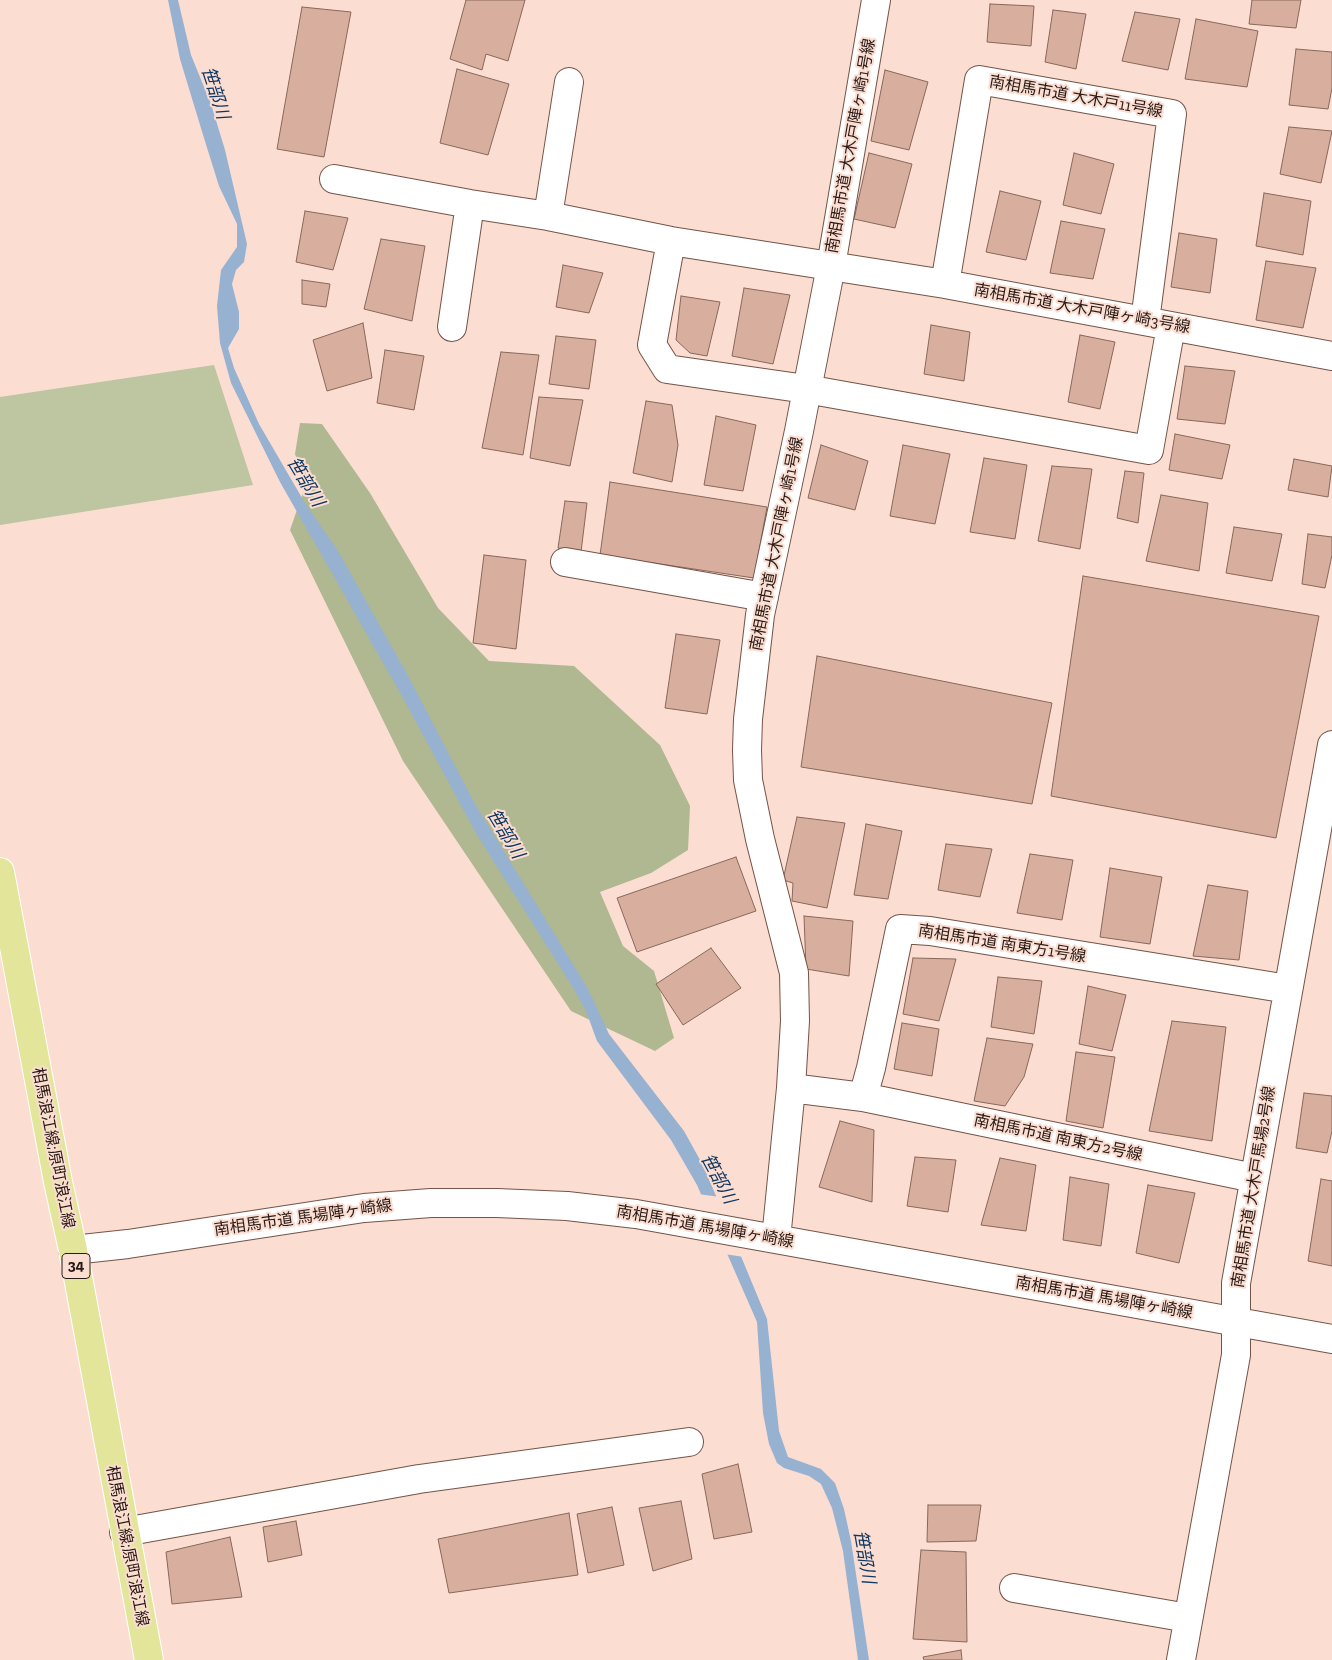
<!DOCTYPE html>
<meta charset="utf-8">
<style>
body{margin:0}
canvas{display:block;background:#fbddd1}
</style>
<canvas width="1332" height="1660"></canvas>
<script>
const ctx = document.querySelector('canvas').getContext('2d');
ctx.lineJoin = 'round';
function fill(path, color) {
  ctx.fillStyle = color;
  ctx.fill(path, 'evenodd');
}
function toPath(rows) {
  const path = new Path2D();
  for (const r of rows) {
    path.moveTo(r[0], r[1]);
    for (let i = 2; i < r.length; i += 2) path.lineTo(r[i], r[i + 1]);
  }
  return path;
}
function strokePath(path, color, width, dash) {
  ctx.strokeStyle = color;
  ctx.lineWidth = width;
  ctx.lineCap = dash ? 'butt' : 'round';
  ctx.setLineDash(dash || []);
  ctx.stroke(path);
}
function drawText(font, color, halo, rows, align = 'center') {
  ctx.font = font + ' "Zilla Slab","Noto Sans JP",serif';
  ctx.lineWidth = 4;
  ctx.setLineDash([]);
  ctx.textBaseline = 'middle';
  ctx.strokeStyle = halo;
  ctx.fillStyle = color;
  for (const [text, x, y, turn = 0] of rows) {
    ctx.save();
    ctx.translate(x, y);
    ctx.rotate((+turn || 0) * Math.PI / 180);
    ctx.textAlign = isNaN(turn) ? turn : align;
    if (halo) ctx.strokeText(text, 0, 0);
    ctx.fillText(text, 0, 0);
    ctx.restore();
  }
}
fill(toPath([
 [214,365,253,485,0,525,0,397]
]), '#bdc5a1');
fill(toPath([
 [300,423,322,424,370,493,438,608,489,661,574,666,660,745,690,806,688,850,651,873,600,892,623,946,654,971,674,1038,655,1051,571,1011,403,761,290,530,306,484,295,454]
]), '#afb891');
fill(toPath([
 [168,0,178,0,191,55,211,104,225,150,247,244,244,262,236,270,232,284,239,312,239,329,228,348,234,368,259,424,305,503,338,551,407,674,475,804,588,989,609,1034,684,1131,704,1167,767,1319,779,1431,788,1457,821,1469,835,1483,844,1509,851,1541,869,1660,858,1660,843,1551,832,1508,821,1484,809,1476,784,1468,777,1463,769,1444,763,1413,757,1322,697,1185,671,1140,597,1041,586,1011,572,986,477,835,403,698,280,482,231,383,220,343,217,306,221,270,237,247,237,224,219,186,204,138,180,59]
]), '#97b1d1');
fill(toPath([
 [698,1194,720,1197,744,1257,724,1254]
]), '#fbddd1');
const building = toPath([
 [466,0,525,0,508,61,486,54,482,70,450,59,466,0],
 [1252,0,1301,0,1296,28,1249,24,1252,0],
 [990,4,1034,6,1031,46,987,42,990,4],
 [302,7,351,12,324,157,277,149,302,7],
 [1053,10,1086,14,1076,69,1045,62,1053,10],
 [1135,12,1180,19,1168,70,1122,61,1135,12],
 [1196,19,1258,31,1247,87,1185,79,1196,19],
 [1296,49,1332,52,1332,88,1328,109,1289,105,1296,49],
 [457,69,509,84,488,155,440,143,457,69],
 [885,70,928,82,909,150,871,141,885,70],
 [1289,127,1332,131,1321,183,1280,174,1289,127],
 [869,153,912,164,895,228,854,219,869,153],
 [1074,153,1114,164,1101,214,1063,205,1074,153],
 [1000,191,1041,201,1026,260,986,252,1000,191],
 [1264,193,1311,201,1303,255,1256,246,1264,193],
 [305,211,348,218,333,270,296,262,305,211],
 [1061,221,1105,229,1093,279,1050,273,1061,221],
 [1179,233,1217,239,1210,293,1171,287,1179,233],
 [381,239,425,246,412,321,364,309,381,239],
 [1266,261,1316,268,1303,328,1256,320,1266,261],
 [563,265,603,273,589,313,556,307,563,265],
 [302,280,330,284,326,307,302,304,302,280],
 [744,288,790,295,773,364,732,356,744,288],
 [681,296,720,302,707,356,690,353,676,340,681,296],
 [363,323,372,378,327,391,313,340,363,323],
 [931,325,970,332,964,381,924,374,931,325],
 [1080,335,1115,342,1100,409,1068,402,1080,335],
 [556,336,596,340,589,389,549,384,556,336],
 [385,350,424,356,414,410,377,403,385,350],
 [501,352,539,355,523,455,482,448,501,352],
 [1185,366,1235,371,1225,424,1177,419,1185,366],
 [539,397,583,400,570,466,530,458,539,397],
 [646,401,672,405,678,445,672,482,633,473,646,401],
 [716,416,756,425,743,491,704,485,716,416],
 [1175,434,1230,445,1222,479,1169,470,1175,434],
 [821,445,868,461,855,510,808,498,821,445],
 [903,445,950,454,935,524,890,516,903,445],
 [984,458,1027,465,1015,539,970,532,984,458],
 [1294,459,1332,466,1328,497,1288,490,1294,459],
 [1052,466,1092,469,1080,549,1038,541,1052,466],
 [1125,471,1144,473,1138,523,1117,518,1125,471],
 [610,482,767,507,754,578,600,555,610,482],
 [1161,495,1208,503,1199,571,1146,561,1161,495],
 [565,501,587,503,581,552,558,548,565,501],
 [1234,527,1282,534,1272,581,1226,573,1234,527],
 [1308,534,1332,537,1332,555,1325,588,1302,584,1308,534],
 [484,555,526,560,516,649,473,643,484,555],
 [1083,576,1319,616,1276,838,1051,796,1083,576],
 [676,634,720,640,707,714,665,708,676,634],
 [817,656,1052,703,1032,804,801,767,817,656],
 [797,817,845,823,827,908,792,901,793,883,783,880,797,817],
 [866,824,902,831,888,899,854,895,866,824],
 [946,844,992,849,980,897,938,890,946,844],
 [1030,854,1073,860,1062,920,1017,913,1030,854],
 [736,857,756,911,637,952,617,898,736,857],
 [1110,868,1162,877,1150,944,1100,937,1110,868],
 [1208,885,1248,891,1239,960,1193,956,1208,885],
 [804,916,853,921,849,976,806,969,804,916],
 [711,948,741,988,683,1025,656,984,711,948],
 [913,958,956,959,939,1021,903,1014,913,958],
 [998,977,1042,981,1034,1034,991,1027,998,977],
 [1088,986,1126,995,1112,1051,1079,1044,1088,986],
 [1172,1021,1226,1027,1212,1141,1149,1131,1172,1021],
 [902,1023,939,1029,932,1076,894,1069,902,1023],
 [987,1038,1033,1044,1024,1077,1005,1106,974,1101,987,1038],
 [1076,1052,1115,1057,1103,1128,1066,1121,1076,1052],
 [1304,1093,1332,1096,1332,1131,1327,1153,1296,1148,1304,1093],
 [840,1121,874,1130,872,1202,819,1187,840,1121],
 [915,1157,956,1160,948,1212,907,1206,915,1157],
 [1000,1158,1036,1165,1026,1231,981,1225,1000,1158],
 [1070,1177,1109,1184,1101,1246,1063,1240,1070,1177],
 [1321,1179,1332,1181,1332,1266,1308,1261,1321,1179],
 [1148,1185,1195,1193,1179,1263,1136,1253,1148,1185],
 [738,1464,752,1532,714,1539,702,1474,738,1464],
 [681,1501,692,1559,653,1571,639,1508,681,1501],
 [928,1505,981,1505,976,1541,927,1542,928,1505],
 [612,1507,624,1565,588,1573,577,1514,612,1507],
 [569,1513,578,1575,449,1593,438,1539,569,1513],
 [296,1521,302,1555,268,1562,263,1527,296,1521],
 [230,1537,242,1597,172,1604,166,1552,230,1537],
 [921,1550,966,1552,967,1642,913,1639,921,1550],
 [961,1650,962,1660,924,1660,923,1657,961,1650]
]);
fill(building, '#d8ae9e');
strokePath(building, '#88685b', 1);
const minor = toPath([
 [334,179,470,204,548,216,671,241,945,284,1332,356],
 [548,216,569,82],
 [671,241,652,345,667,369,806,389,1149,450,1171,326],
 [945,284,979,80,1172,114,1145,321],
 [452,327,470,204],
 [565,562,764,597],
 [791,1088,863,1097,871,1068,900,929,930,931,1288,989],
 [863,1097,1254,1178],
 [776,1239,791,1088,795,1021,794,973,760,839,748,780,747,750,748,719,760,615,799,431,831,266,876,0],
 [73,1250,128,1244,364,1208,431,1203,497,1203,567,1206,636,1214,1332,1339],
 [124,1532,419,1479,689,1442],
 [1014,1588,1188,1618],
 [1181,1660,1236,1355,1236,1283,1332,745]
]);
const major = toPath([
 [0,872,58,1182,73,1250,149,1660]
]);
strokePath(minor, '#745448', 30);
strokePath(major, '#fff', 30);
strokePath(minor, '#fff', 28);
strokePath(major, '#e3e69a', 28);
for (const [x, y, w] of [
 [76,1266,28]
]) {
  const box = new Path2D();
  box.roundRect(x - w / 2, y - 12.5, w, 25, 4);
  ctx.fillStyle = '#fbddd1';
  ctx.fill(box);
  strokePath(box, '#281a15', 1);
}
drawText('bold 15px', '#281a15', null, [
 ["34",76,1266]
]);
drawText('16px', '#281a15', '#fbddd1', [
 ["南相馬市道 大木戸11号線",1076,97,10],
 ["南相馬市道 大木戸陣ヶ崎1号線",851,146,-80],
 ["南相馬市道 大木戸陣ヶ崎3号線",1082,309,10],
 ["南相馬市道 大木戸陣ヶ崎1号線",777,544,-79],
 ["南相馬市道 南東方1号線",1002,944,9],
 ["南相馬市道 南東方2号線",1058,1138,12],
 ["相馬浪江線;原町浪江線",53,1148,79],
 ["南相馬市道 大木戸馬場2号線",1254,1187,-81],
 ["南相馬市道 馬場陣ヶ崎線",303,1218,-8],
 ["南相馬市道 馬場陣ヶ崎線",705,1227,10],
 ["南相馬市道 馬場陣ヶ崎線",1104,1298,10],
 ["相馬浪江線;原町浪江線",127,1546,79]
]);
drawText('italic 18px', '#103760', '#fbddd1', [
 ["笹部川",215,93,72],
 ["笹部川",305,482,59],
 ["笹部川",505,834,59],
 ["笹部川",718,1179,62],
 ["笹部川",864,1557,80]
]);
</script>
